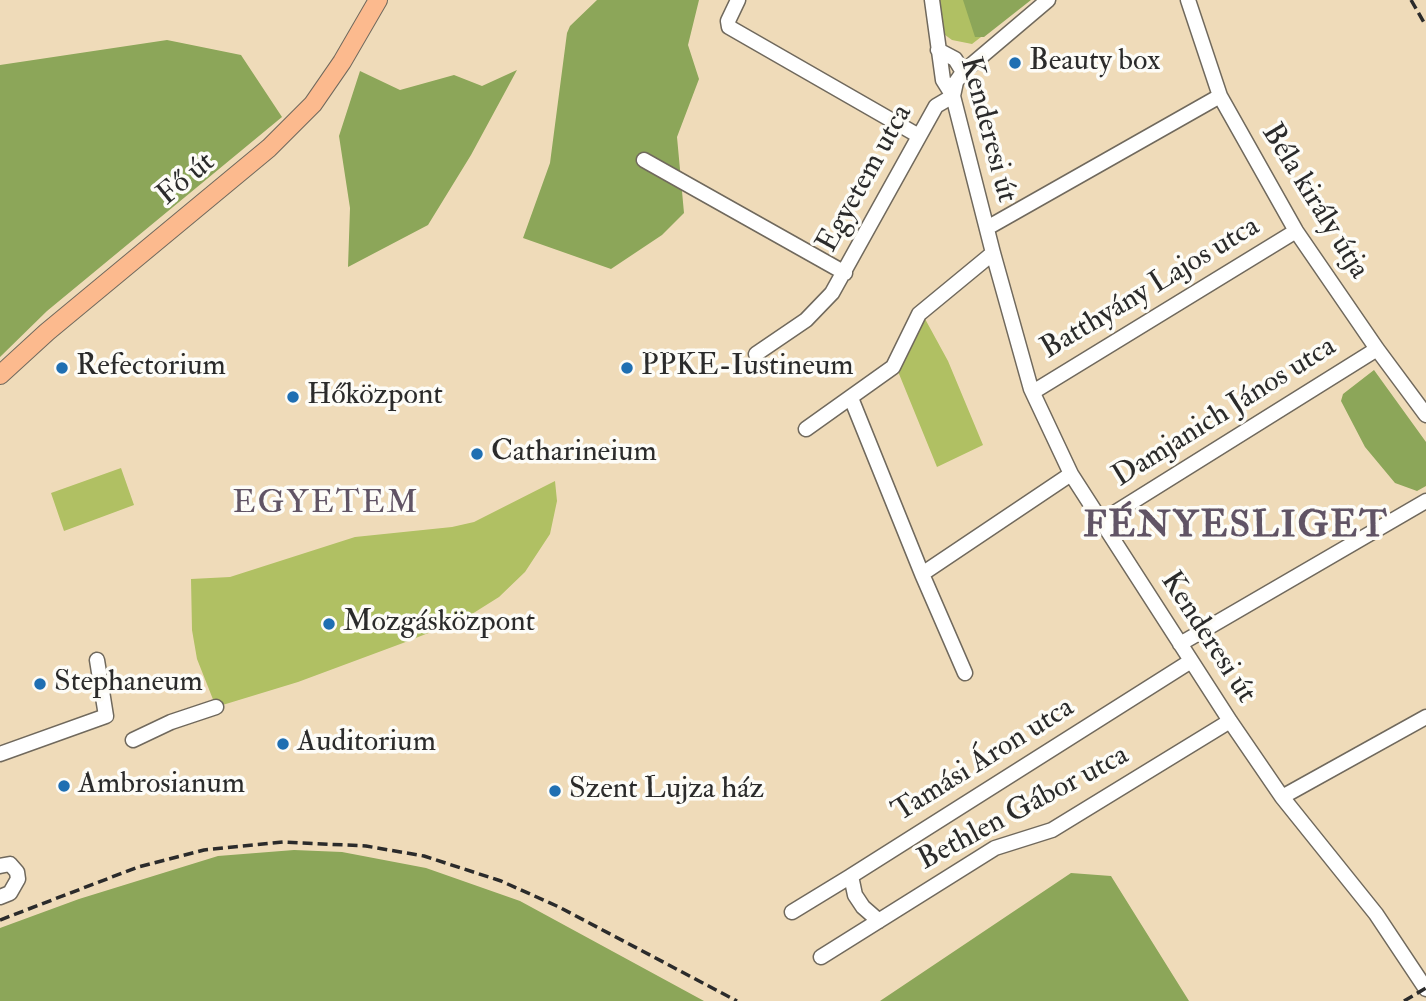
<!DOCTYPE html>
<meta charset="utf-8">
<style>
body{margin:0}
canvas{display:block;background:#efdbb9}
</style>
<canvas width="1426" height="1001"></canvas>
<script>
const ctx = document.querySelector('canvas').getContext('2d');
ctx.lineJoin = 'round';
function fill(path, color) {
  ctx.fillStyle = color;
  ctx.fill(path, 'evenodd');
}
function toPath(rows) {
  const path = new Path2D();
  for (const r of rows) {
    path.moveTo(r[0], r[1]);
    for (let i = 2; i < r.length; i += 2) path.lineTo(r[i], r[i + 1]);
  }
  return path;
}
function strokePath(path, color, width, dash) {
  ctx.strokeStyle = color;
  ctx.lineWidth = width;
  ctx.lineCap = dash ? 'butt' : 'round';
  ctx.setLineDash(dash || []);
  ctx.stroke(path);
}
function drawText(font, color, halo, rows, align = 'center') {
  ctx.font = font + ' "IM FELL Double Pica",serif';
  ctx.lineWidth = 7;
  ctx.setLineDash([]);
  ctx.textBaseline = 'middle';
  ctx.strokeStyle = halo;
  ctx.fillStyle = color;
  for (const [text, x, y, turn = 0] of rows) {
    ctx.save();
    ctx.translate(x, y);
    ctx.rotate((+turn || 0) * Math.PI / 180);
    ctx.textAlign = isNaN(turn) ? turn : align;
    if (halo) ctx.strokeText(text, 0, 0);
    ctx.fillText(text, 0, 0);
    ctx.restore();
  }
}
fill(toPath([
 [937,0,1029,0,972,44,952,40,941,32],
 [924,317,948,361,983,445,937,467,897,369],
 [121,468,134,505,64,531,51,493],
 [555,481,557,501,550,534,525,572,499,597,464,619,403,643,298,682,216,707,197,659,192,630,191,579,230,577,355,537,452,527,474,522]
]), '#b0c063');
fill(toPath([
 [597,0,699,0,688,45,699,79,677,137,684,213,662,235,611,269,523,238,550,163,567,33,570,26],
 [963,0,1031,0,984,37,975,37],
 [167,40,241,55,282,117,47,311,0,357,0,65],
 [517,70,471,155,428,225,348,267,350,208,339,136,360,71,400,90,454,75,482,86],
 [1374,370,1426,442,1426,486,1417,491,1395,483,1365,447,1341,401,1343,394],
 [294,850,342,852,426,868,520,901,704,1001,0,1001,0,928,79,899,218,856],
 [1071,873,1111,876,1189,1001,880,1001]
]), '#8ca659');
const minor = toPath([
 [738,0,728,21,729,27,919,136],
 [932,0,943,80,953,96,993,253,1031,389,1071,474,1230,721,1282,797,1376,914,1426,989],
 [1188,0,1220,96,1296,231,1377,349,1426,415],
 [938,50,955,59,963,72],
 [644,160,845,273],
 [987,228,1220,96],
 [756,354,806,320,832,293,936,106,953,96,956,82,963,72,1048,0],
 [1033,392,1296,231],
 [851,398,922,574],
 [806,429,893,367,919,314,993,253],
 [1100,522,1377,349],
 [1180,644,1426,501],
 [965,673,922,574,1071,474],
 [133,740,171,722,216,707],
 [0,754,106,716,97,660],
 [1282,797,1426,717],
 [0,866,10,864,17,872,18,879,10,893,0,897],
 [792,912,851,876],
 [879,921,863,907,855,895,851,876,1191,661],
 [821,957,995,848,1052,830,1230,721]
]);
const major = toPath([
 [0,375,47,332,269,148,313,104,342,62,378,0]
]);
strokePath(minor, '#70695d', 17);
strokePath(major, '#70695d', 20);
strokePath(minor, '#fff', 14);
strokePath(major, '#fcba8e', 18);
strokePath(toPath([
 [1411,0,1426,26],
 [0,920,138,867,204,850,283,842,366,846,424,856,501,881,559,907,737,1001],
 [1404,1001,1426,988]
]), '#2b2b2b', 3.5, [10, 5]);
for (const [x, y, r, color] of [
 [1015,63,7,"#1f6fb2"],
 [62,368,7,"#1f6fb2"],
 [627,368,7,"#1f6fb2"],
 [293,397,7,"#1f6fb2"],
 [477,454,7,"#1f6fb2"],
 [329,624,7,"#1f6fb2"],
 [40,684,7,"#1f6fb2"],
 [283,744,7,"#1f6fb2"],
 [64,786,7,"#1f6fb2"],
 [555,791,7,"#1f6fb2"]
]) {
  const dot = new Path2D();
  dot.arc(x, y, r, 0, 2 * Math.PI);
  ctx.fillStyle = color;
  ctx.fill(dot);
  strokePath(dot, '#fdfcf7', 2.5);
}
drawText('30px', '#2b2b2b', '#fdfcf7', [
 ["Beauty box",1029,63],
 ["Refectorium",76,368],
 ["PPKE-Iustineum",641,368],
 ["Hőközpont",307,397],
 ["Catharineium",491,454],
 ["Mozgásközpont",343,624],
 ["Stephaneum",54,684],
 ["Auditorium",297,744],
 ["Ambrosianum",78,786],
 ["Szent Lujza ház",569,791]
], 'left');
drawText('30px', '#2b2b2b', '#fdfcf7', [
 ["Kenderesi út",987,130,75],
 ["Egyetem utca",866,179,-61],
 ["Fő út",187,180,-40],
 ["Béla király útja",1314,202,58],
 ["Batthyány Lajos utca",1151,289,-31],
 ["Damjanich János utca",1225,413,-32],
 ["Kenderesi út",1207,638,57],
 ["Tamási Áron utca",984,761,-32],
 ["Bethlen Gábor utca",1024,809,-28]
]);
ctx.letterSpacing = '2px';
drawText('32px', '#615465', '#fdfcf7', [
 ["EGYETEM",326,505]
]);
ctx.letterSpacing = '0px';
ctx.letterSpacing = '2px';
drawText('bold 37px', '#615465', '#fdfcf7', [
 ["FÉNYESLIGET",1236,528]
]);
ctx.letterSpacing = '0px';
</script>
